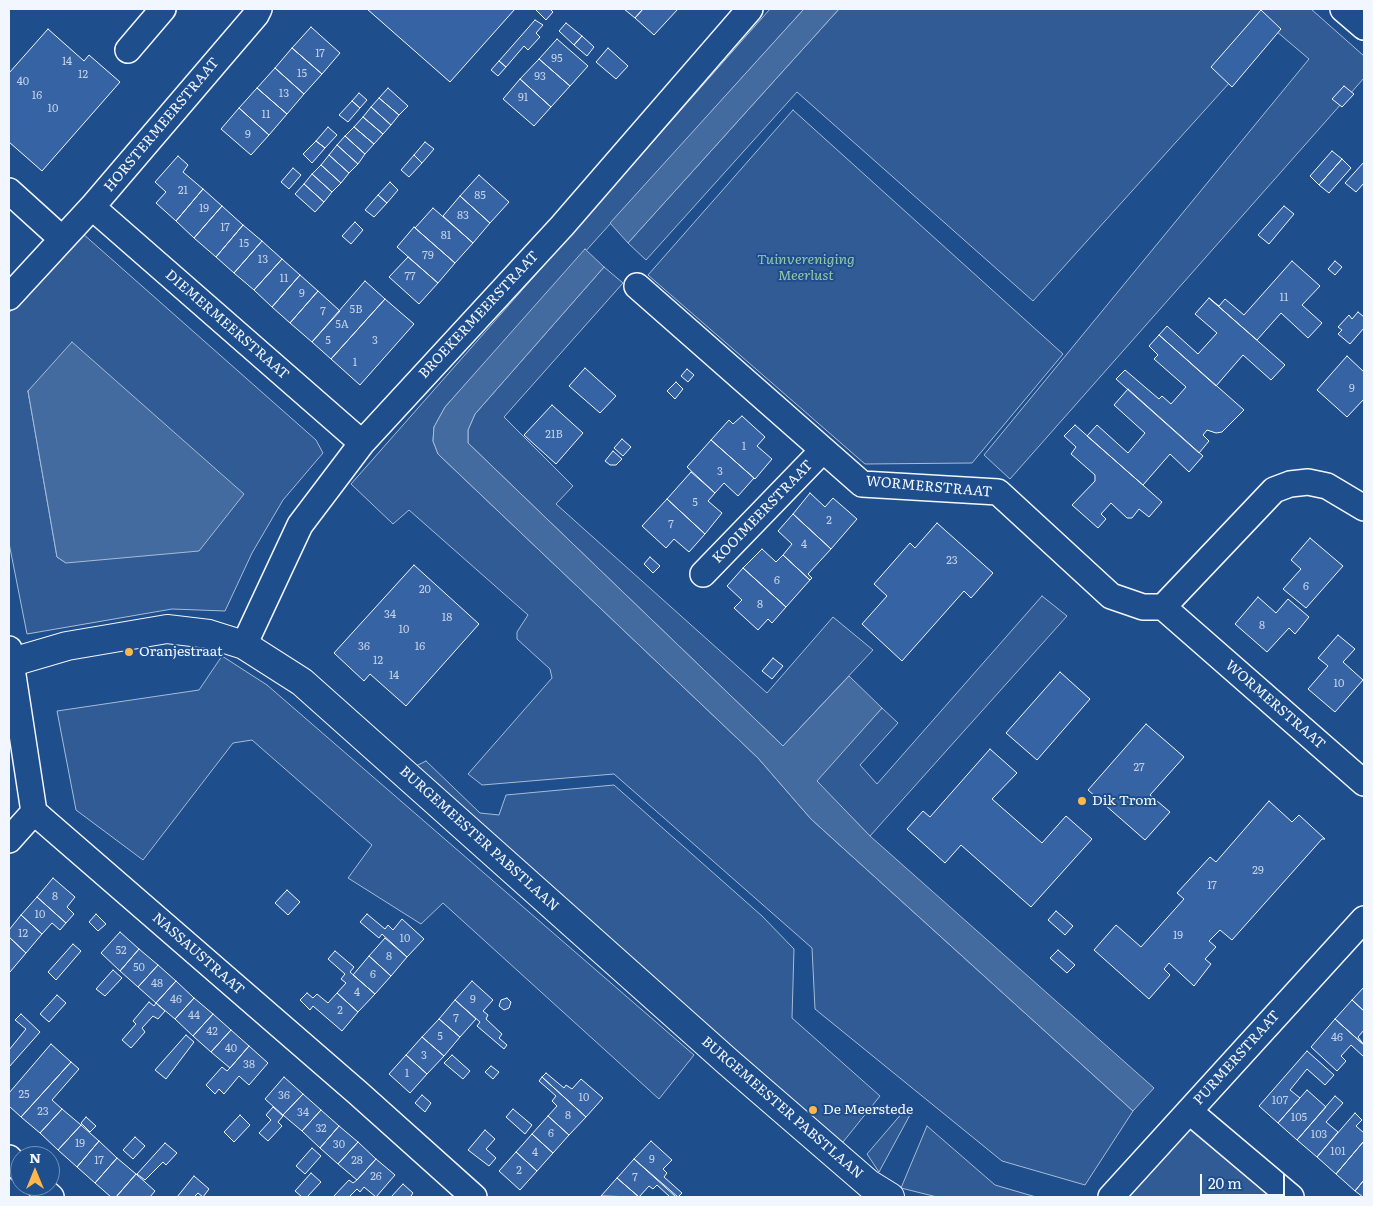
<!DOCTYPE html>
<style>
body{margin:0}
#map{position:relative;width:1373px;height:1206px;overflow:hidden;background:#1f4e8c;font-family:Literata,serif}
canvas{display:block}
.frame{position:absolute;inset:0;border:10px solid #f2f6ff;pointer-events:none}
.north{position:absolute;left:10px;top:1146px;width:50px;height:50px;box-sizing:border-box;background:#1f4e8c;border:1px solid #7391ba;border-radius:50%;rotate:0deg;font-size:14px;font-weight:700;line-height:20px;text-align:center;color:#f2f6ff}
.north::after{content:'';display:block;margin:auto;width:18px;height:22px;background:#ffb74d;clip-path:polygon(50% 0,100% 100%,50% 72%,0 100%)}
.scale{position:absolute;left:1200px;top:1174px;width:85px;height:22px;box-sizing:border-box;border:2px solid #f2f6ff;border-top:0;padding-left:6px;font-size:15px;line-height:18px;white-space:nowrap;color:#f2f6ff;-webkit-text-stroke:4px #1f4e8c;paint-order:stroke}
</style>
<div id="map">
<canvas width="1373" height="1206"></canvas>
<div class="frame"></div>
<div class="north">N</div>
<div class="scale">20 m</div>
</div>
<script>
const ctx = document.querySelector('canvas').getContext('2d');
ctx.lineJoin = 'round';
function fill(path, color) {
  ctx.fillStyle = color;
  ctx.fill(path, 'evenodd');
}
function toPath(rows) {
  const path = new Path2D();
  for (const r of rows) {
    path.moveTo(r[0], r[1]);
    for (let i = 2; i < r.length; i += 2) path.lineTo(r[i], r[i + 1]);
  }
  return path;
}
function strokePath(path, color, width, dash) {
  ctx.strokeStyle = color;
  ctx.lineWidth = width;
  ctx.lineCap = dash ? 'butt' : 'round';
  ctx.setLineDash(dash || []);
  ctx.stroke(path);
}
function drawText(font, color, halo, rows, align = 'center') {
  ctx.font = font + ' Literata,serif';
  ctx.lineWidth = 4;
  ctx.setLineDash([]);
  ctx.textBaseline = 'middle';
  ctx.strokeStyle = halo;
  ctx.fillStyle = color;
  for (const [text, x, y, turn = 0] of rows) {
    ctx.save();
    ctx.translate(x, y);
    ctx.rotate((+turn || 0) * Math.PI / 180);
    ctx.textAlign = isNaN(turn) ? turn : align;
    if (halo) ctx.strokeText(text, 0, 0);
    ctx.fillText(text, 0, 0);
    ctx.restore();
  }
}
const green = toPath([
 [770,9,804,9,445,407,434,427,433,441,438,454,758,758,811,819,1133,1111,1085,1185,1002,1161,815,1009,812,948,614,774,482,785,468,774,552,678,550,669,517,639,517,632,528,615,409,510,393,524,351,484,770,9],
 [839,9,1311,9,1364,56,1364,78,1010,479,984,455,1309,59,1276,31,1033,301,797,92,646,260,628,243,839,9],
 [793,110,1063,354,972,463,865,464,648,275,793,110],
 [82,233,316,440,323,453,283,500,252,553,225,611,172,609,27,634,9,543,9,313,82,233],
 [28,391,66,563,57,557,28,391],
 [604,267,623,283,504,417,573,486,556,504,767,693,833,617,873,650,783,746,468,443,468,430,475,414,604,267],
 [1042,596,1067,616,870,836,816,781,882,708,898,723,860,765,877,784,1042,596],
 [222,656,267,685,694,1055,659,1099,443,903,421,924,348,878,372,845,252,740,233,743,143,860,76,810,57,711,199,690,222,656],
 [426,761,480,813,499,815,506,795,614,785,762,916,794,949,792,1018,880,1096,839,1147,412,768,426,761],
 [903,1112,911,1113,879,1172,867,1154,903,1112],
 [1192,1125,1274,1197,1124,1197,1192,1125],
 [927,1126,995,1185,1036,1197,937,1197,901,1188,927,1126]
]);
fill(green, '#305b95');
strokePath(green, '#a8bbd7', 1);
const water = toPath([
 [804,9,839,9,628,243,610,223,804,9],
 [585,249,604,267,475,414,468,430,468,443,783,746,849,676,882,708,817,781,870,836,1154,1088,1133,1111,811,819,758,758,438,454,433,441,434,427,445,407,585,249],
 [72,342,244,494,199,551,66,563,57,557,28,391,72,342]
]);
fill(water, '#446ba0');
strokePath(water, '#a8bbd7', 1);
const building = toPath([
 [367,9,515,9,450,82,367,9],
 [535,9,550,9,553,12,546,20,535,9],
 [624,9,643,9,635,18,624,9],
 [643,9,678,9,654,35,635,18,643,9],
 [1261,10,1281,29,1232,87,1211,67,1261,10],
 [535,20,543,25,536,33,540,37,528,50,524,46,506,67,499,61,535,20],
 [566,23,582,36,574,45,559,31,566,23],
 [311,27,340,53,322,74,292,48,311,27],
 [48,29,84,61,89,55,120,82,42,171,9,142,9,73,48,29],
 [582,36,594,47,587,56,574,45,582,36],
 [557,39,588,66,570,86,539,59,557,39],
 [292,48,322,74,304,94,275,68,292,48],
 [608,48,628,66,616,79,596,62,608,48],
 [539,59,570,86,551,107,520,79,539,59],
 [499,61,506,67,498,76,491,70,499,61],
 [275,68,304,94,287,114,257,88,275,68],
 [520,79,551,107,534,126,503,99,520,79],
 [1344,86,1354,94,1342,107,1332,99,1344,86],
 [257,88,287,114,269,135,239,108,257,88],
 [388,88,408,106,399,115,379,98,388,88],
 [359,93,367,100,360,108,352,101,359,93],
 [379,98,399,115,391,125,371,107,379,98],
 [352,101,360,108,348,122,339,115,352,101],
 [371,107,391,125,383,134,363,117,371,107],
 [239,108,269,135,251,155,221,129,239,108],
 [363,117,383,134,374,144,354,127,363,117],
 [328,127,337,135,325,148,316,141,328,127],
 [354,127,374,144,365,154,345,136,354,127],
 [345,136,365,154,358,164,337,145,345,136],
 [316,141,325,148,312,163,303,154,316,141],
 [425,142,434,149,422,163,414,155,425,142],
 [337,145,358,164,349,173,329,155,337,145],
 [1332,151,1342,159,1319,185,1310,176,1332,151],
 [329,155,349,173,341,183,321,165,329,155],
 [414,155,422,163,409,177,401,170,414,155],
 [178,156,188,165,183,172,203,189,176,221,156,203,166,192,155,182,178,156],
 [1342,159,1351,168,1329,193,1319,185,1342,159],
 [1364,162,1364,183,1356,192,1345,183,1364,162],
 [321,165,341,183,332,192,312,174,321,165],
 [293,168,301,175,289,189,281,182,293,168],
 [312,174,332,192,324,202,304,184,312,174],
 [479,175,509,202,490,223,460,196,479,175],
 [390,182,398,190,387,203,378,195,390,182],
 [304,184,324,202,315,212,295,194,304,184],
 [203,189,222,206,194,238,176,221,203,189],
 [378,195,387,203,374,217,365,210,378,195],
 [460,196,490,223,473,243,443,216,460,196],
 [222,206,243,225,216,257,194,238,222,206],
 [1284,206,1294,214,1269,244,1258,235,1284,206],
 [433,208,473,243,455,263,415,228,433,208],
 [355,222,363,230,351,244,342,236,355,222],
 [243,225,262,241,234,273,216,257,243,225],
 [414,227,455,263,438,283,397,247,414,227],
 [262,241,282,259,254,290,234,273,262,241],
 [408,257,438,283,419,304,389,277,408,257],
 [282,259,300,275,272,307,254,290,282,259],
 [1292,261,1320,286,1302,305,1322,323,1308,338,1281,313,1257,340,1209,298,1219,306,1225,299,1244,315,1292,261],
 [1335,261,1342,267,1335,275,1328,269,1335,261],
 [300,275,318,291,290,323,272,307,300,275],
 [365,281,385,299,331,359,312,342,365,281],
 [318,291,340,311,312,342,290,323,318,291],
 [1209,298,1285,365,1271,380,1243,355,1216,386,1159,335,1167,326,1198,354,1217,333,1195,314,1209,298],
 [385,299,414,324,360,385,331,359,385,299],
 [1358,312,1364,317,1364,328,1350,344,1338,334,1342,330,1338,327,1349,315,1352,319,1358,312],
 [1159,335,1244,410,1222,432,1216,433,1207,430,1203,435,1209,441,1199,453,1116,379,1125,370,1159,399,1162,396,1171,404,1186,387,1154,359,1158,355,1149,346,1159,335],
 [1347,356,1364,372,1364,399,1347,417,1317,390,1347,356],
 [585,368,616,396,600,413,569,386,585,368],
 [687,369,694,375,688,382,681,376,687,369],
 [676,382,683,389,675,399,667,391,676,382],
 [1128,389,1203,456,1189,472,1170,454,1143,485,1087,436,1097,425,1128,453,1145,433,1114,405,1128,389],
 [552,405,583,433,556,464,524,435,552,405],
 [742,416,765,437,757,446,772,459,755,479,711,440,729,420,733,424,742,416],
 [1075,425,1162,502,1149,517,1139,509,1132,518,1127,518,1111,503,1101,514,1106,519,1098,528,1072,505,1095,481,1095,475,1071,454,1076,447,1064,436,1075,425],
 [622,439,631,447,623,456,614,448,622,439],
 [711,440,754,478,738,496,724,483,715,493,687,467,711,440],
 [613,451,622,459,616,465,610,465,605,461,613,451],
 [691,472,715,493,708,501,722,513,705,534,667,499,691,472],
 [810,493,825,507,833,498,857,519,831,549,793,514,810,493],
 [667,499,705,534,689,552,674,539,666,548,642,526,667,499],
 [793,514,831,549,808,574,812,578,810,580,783,555,792,544,778,531,793,514],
 [937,523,993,573,971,598,964,591,902,661,862,624,887,596,874,584,910,543,915,548,937,523],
 [1310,538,1343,566,1306,608,1283,589,1301,569,1291,560,1310,538],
 [762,549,776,562,783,555,810,580,786,607,743,568,762,549],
 [650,557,660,566,653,573,644,564,650,557],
 [414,565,479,624,406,706,370,674,364,681,334,653,414,565],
 [743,568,786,607,772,623,768,619,758,630,734,608,742,600,727,586,743,568],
 [1258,597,1276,613,1288,599,1309,617,1295,634,1289,628,1267,652,1235,624,1258,597],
 [1338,635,1355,649,1343,662,1363,680,1335,712,1308,689,1328,666,1318,658,1338,635],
 [773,658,783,666,772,679,762,671,773,658],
 [1060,672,1090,699,1037,760,1006,733,1060,672],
 [1146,724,1184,757,1150,795,1170,812,1145,840,1088,790,1146,724],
 [990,749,1017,773,992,799,1042,843,1066,816,1092,839,1031,907,961,845,945,863,907,829,923,811,930,817,990,749],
 [1269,801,1292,822,1299,815,1325,839,1322,839,1232,940,1220,930,1209,941,1216,947,1205,959,1211,964,1194,986,1169,963,1164,969,1170,975,1149,999,1094,950,1116,925,1141,947,1184,899,1177,893,1210,857,1216,862,1269,801],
 [53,878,75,897,67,907,74,914,66,923,37,897,53,878],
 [287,890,300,902,288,915,275,903,287,890],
 [37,897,66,923,60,930,52,923,42,934,21,915,37,897],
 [1056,911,1073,926,1065,935,1048,920,1056,911],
 [96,914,106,924,98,931,89,922,96,914],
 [367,914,385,929,388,925,393,930,402,919,424,939,407,957,382,934,379,938,360,922,367,914],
 [21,915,42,934,26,953,9,937,9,930,21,915],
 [120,932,139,949,120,971,101,953,120,932],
 [9,937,26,953,10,972,9,970,9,937],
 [385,938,407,957,391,976,369,956,385,938],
 [73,944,81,951,56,980,48,972,73,944],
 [139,949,158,965,138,987,120,971,139,949],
 [1058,950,1075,965,1067,973,1050,958,1058,950],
 [335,951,354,967,350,972,375,994,358,1012,337,993,346,983,341,979,345,974,328,959,335,951],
 [369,956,391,976,375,994,353,975,369,956],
 [158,965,176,981,156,1003,138,987,158,965],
 [113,970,122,978,105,996,96,989,113,970],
 [176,981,194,998,175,1019,156,1003,176,981],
 [472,981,493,1000,483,1011,488,1015,486,1019,502,1034,499,1038,507,1045,504,1049,477,1026,480,1022,455,1000,472,981],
 [1364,987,1364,1011,1352,1000,1364,987],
 [307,993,313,998,317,994,328,1003,337,993,358,1012,342,1031,313,1006,310,1010,300,1000,307,993],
 [57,995,66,1003,49,1022,40,1014,57,995],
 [194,998,213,1014,193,1036,175,1019,194,998],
 [507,998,511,1002,509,1008,504,1010,499,1006,501,1000,507,998],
 [455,1000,476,1019,460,1037,439,1019,455,1000],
 [1352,1000,1364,1011,1364,1030,1358,1037,1364,1045,1335,1019,1352,1000],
 [149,1002,154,1006,156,1003,165,1011,158,1019,153,1016,142,1028,145,1032,131,1048,122,1040,136,1024,133,1021,149,1002],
 [21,1014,40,1032,9,1067,9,1050,26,1029,15,1020,21,1014],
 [213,1014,231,1030,211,1052,193,1036,213,1014],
 [439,1019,460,1037,444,1056,422,1037,439,1019],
 [1335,1019,1364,1045,1364,1057,1351,1045,1341,1056,1346,1061,1337,1071,1311,1047,1335,1019],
 [231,1030,249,1046,230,1068,211,1052,231,1030],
 [186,1035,194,1042,166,1079,155,1070,186,1035],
 [422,1037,444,1056,427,1074,406,1055,422,1037],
 [51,1044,71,1062,21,1117,9,1106,9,1093,51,1044],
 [249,1046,268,1063,249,1085,239,1076,224,1094,219,1089,215,1094,206,1085,222,1067,227,1071,230,1068,249,1046],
 [1307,1051,1334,1075,1325,1085,1307,1069,1290,1090,1300,1098,1278,1123,1259,1106,1307,1051],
 [406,1055,427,1074,410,1093,389,1074,406,1055],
 [452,1055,470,1071,463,1079,444,1063,452,1055],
 [71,1062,79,1069,52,1100,62,1109,40,1133,21,1117,71,1062],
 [491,1066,499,1072,493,1079,485,1072,491,1066],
 [546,1073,564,1088,566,1085,572,1089,581,1079,603,1098,586,1117,542,1077,546,1073],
 [284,1077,303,1094,283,1115,265,1099,284,1077],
 [542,1077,586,1117,569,1135,548,1116,557,1106,552,1101,556,1096,539,1081,542,1077],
 [1307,1090,1326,1107,1297,1140,1278,1123,1307,1090],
 [303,1094,321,1110,302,1131,283,1115,303,1094],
 [422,1095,431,1103,425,1112,415,1103,422,1095],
 [1335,1096,1343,1103,1326,1122,1338,1132,1317,1157,1297,1140,1335,1096],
 [273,1107,283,1116,278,1122,282,1126,268,1141,259,1133,271,1120,266,1115,273,1107],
 [62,1109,81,1125,58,1150,40,1133,62,1109],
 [513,1109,532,1125,525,1134,506,1117,513,1109],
 [321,1110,339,1126,320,1148,302,1131,321,1110],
 [1355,1113,1362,1120,1356,1126,1364,1133,1364,1141,1336,1174,1317,1157,1355,1113],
 [240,1115,250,1125,234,1142,224,1132,240,1115],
 [548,1116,569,1135,553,1153,532,1134,548,1116],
 [86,1117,96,1126,90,1132,81,1123,86,1117],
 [81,1125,99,1141,77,1167,58,1150,81,1125],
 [339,1126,358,1142,338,1164,320,1148,339,1126],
 [485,1130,495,1139,486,1149,496,1158,489,1166,468,1150,485,1130],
 [532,1134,553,1153,537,1171,516,1152,532,1134],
 [135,1137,145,1146,133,1159,123,1150,135,1137],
 [99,1141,117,1158,95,1183,77,1167,99,1141],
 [651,1141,672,1160,663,1169,667,1173,664,1177,682,1193,678,1197,634,1159,651,1141],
 [1364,1141,1364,1180,1355,1191,1336,1174,1364,1141],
 [358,1142,376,1159,357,1180,338,1164,358,1142],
 [165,1143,177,1153,166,1165,163,1162,145,1180,137,1174,165,1143],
 [312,1148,321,1156,305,1174,296,1166,312,1148],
 [516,1152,537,1171,520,1190,499,1171,516,1152],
 [117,1158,136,1174,116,1197,111,1197,95,1183,117,1158],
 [376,1159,395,1175,376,1197,364,1187,360,1192,357,1189,349,1197,333,1197,349,1180,353,1183,357,1180,376,1159],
 [634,1159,676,1197,670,1197,657,1185,653,1189,649,1186,639,1197,617,1178,634,1159],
 [311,1173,321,1182,307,1197,302,1197,295,1191,311,1173],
 [136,1174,155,1191,150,1197,116,1197,136,1174],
 [194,1176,209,1189,203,1197,198,1193,194,1197,177,1197,194,1176],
 [617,1178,639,1197,638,1197,601,1196,617,1178],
 [1364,1180,1364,1197,1363,1197,1355,1191,1364,1180],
 [403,1184,413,1193,411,1196,413,1197,391,1197,403,1184]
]);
fill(building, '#3563a3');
strokePath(building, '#f2f6ff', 1);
const minor = toPath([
 [1343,9,1364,27],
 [128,50,163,9],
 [9,191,62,239],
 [92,207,362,443],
 [637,286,862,484,998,492,1111,596,1143,607,1163,607],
 [9,297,92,207,256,15,259,9],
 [1364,508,1327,486,1308,482,1290,484,1274,490,1163,607,1364,783],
 [703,574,823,450],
 [244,645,300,525,362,443,562,226,750,9],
 [9,649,34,812,358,1093,474,1197],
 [9,840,34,812],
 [1189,1111,1291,1197],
 [9,1158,20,1169],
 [39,1186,51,1197],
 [1111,1197,1364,919]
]);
const tertiary = toPath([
 [9,663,67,646,167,629,209,634,244,645,302,682,728,1062,869,1184,890,1197]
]);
strokePath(minor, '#f2f6ff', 28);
strokePath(tertiary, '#f2f6ff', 30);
strokePath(minor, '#1f4e8c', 25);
strokePath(tertiary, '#1f4e8c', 28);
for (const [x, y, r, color] of [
 [129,652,5,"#ffb74d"],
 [1082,801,5,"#ffb74d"],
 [813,1110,5,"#ffb74d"]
]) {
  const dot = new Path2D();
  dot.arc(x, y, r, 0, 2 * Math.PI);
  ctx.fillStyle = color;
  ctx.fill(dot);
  strokePath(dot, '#1f4e8c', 2);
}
drawText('11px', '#c3d1e8', null, [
 ["17",320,54],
 ["95",557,59],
 ["14",67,62],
 ["15",302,74],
 ["12",83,75],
 ["93",540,77],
 ["40",23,82],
 ["13",284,94],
 ["16",37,96],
 ["91",523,98],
 ["10",53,109],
 ["11",266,115],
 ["9",248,135],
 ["21",183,191],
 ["85",480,196],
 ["19",204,209],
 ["83",463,216],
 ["17",225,228],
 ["81",446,236],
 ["15",244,244],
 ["79",428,256],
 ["13",263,260],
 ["77",410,277],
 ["11",284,279],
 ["9",302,294],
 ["11",1284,298],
 ["5B",356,310],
 ["7",323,312],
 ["5A",342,325],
 ["5",328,341],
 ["3",375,341],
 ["1",355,363],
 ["9",1352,389],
 ["21B",554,435],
 ["1",744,447],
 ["3",720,472],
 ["5",695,503],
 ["2",829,521],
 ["7",671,525],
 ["4",804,545],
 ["23",952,561],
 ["6",777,581],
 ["6",1306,587],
 ["20",425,590],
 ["8",760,605],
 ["34",390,615],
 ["18",447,618],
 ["8",1262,626],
 ["10",404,630],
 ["36",364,647],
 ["16",420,647],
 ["12",378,661],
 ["14",394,676],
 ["10",1339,684],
 ["27",1139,768],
 ["29",1258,871],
 ["17",1212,886],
 ["8",55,897],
 ["10",40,915],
 ["12",23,934],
 ["19",1178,936],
 ["10",405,939],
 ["52",121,951],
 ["8",389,957],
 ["50",139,968],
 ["6",373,975],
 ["48",157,984],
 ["4",357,993],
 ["46",176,1000],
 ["9",473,1000],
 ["2",340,1011],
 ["44",194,1016],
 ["7",456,1019],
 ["42",212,1032],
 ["5",440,1037],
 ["46",1337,1038],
 ["40",231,1049],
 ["3",424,1056],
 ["38",249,1065],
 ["1",407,1074],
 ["25",24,1095],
 ["36",284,1096],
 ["10",584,1098],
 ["107",1280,1101],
 ["23",43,1112],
 ["34",303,1113],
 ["8",568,1116],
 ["105",1299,1118],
 ["32",321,1129],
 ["6",551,1134],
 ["103",1319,1135],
 ["19",80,1144],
 ["30",339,1145],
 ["101",1338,1152],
 ["4",535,1153],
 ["9",652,1160],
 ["17",99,1161],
 ["28",357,1161],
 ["2",519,1171],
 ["26",376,1177],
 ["7",635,1178]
]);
drawText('14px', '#f2f6ff', '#1f4e8c', [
 ["HORSTERMEERSTRAAT",162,125,-50],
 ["BROEKERMEERSTRAAT",479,315,-47],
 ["DIEMERMEERSTRAAT",227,325,41],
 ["WORMERSTRAAT",929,487,5],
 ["KOOIMEERSTRAAT",763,512,-46],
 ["WORMERSTRAAT",1275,705,41],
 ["BURGEMEESTER PABSTLAAN",479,839,42],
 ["NASSAUSTRAAT",198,954,41],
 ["PURMERSTRAAT",1237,1058,-48],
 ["BURGEMEESTER PABSTLAAN",782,1108,41]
]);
drawText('italic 14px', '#97c8a6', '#1f4e8c', [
 ["Tuinvereniging",806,260],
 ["Meerlust",806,276]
]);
drawText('14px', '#f2f6ff', '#1f4e8c', [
 ["Oranjestraat",139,652],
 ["Dik Trom",1092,801],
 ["De Meerstede",823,1110]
], 'left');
</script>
